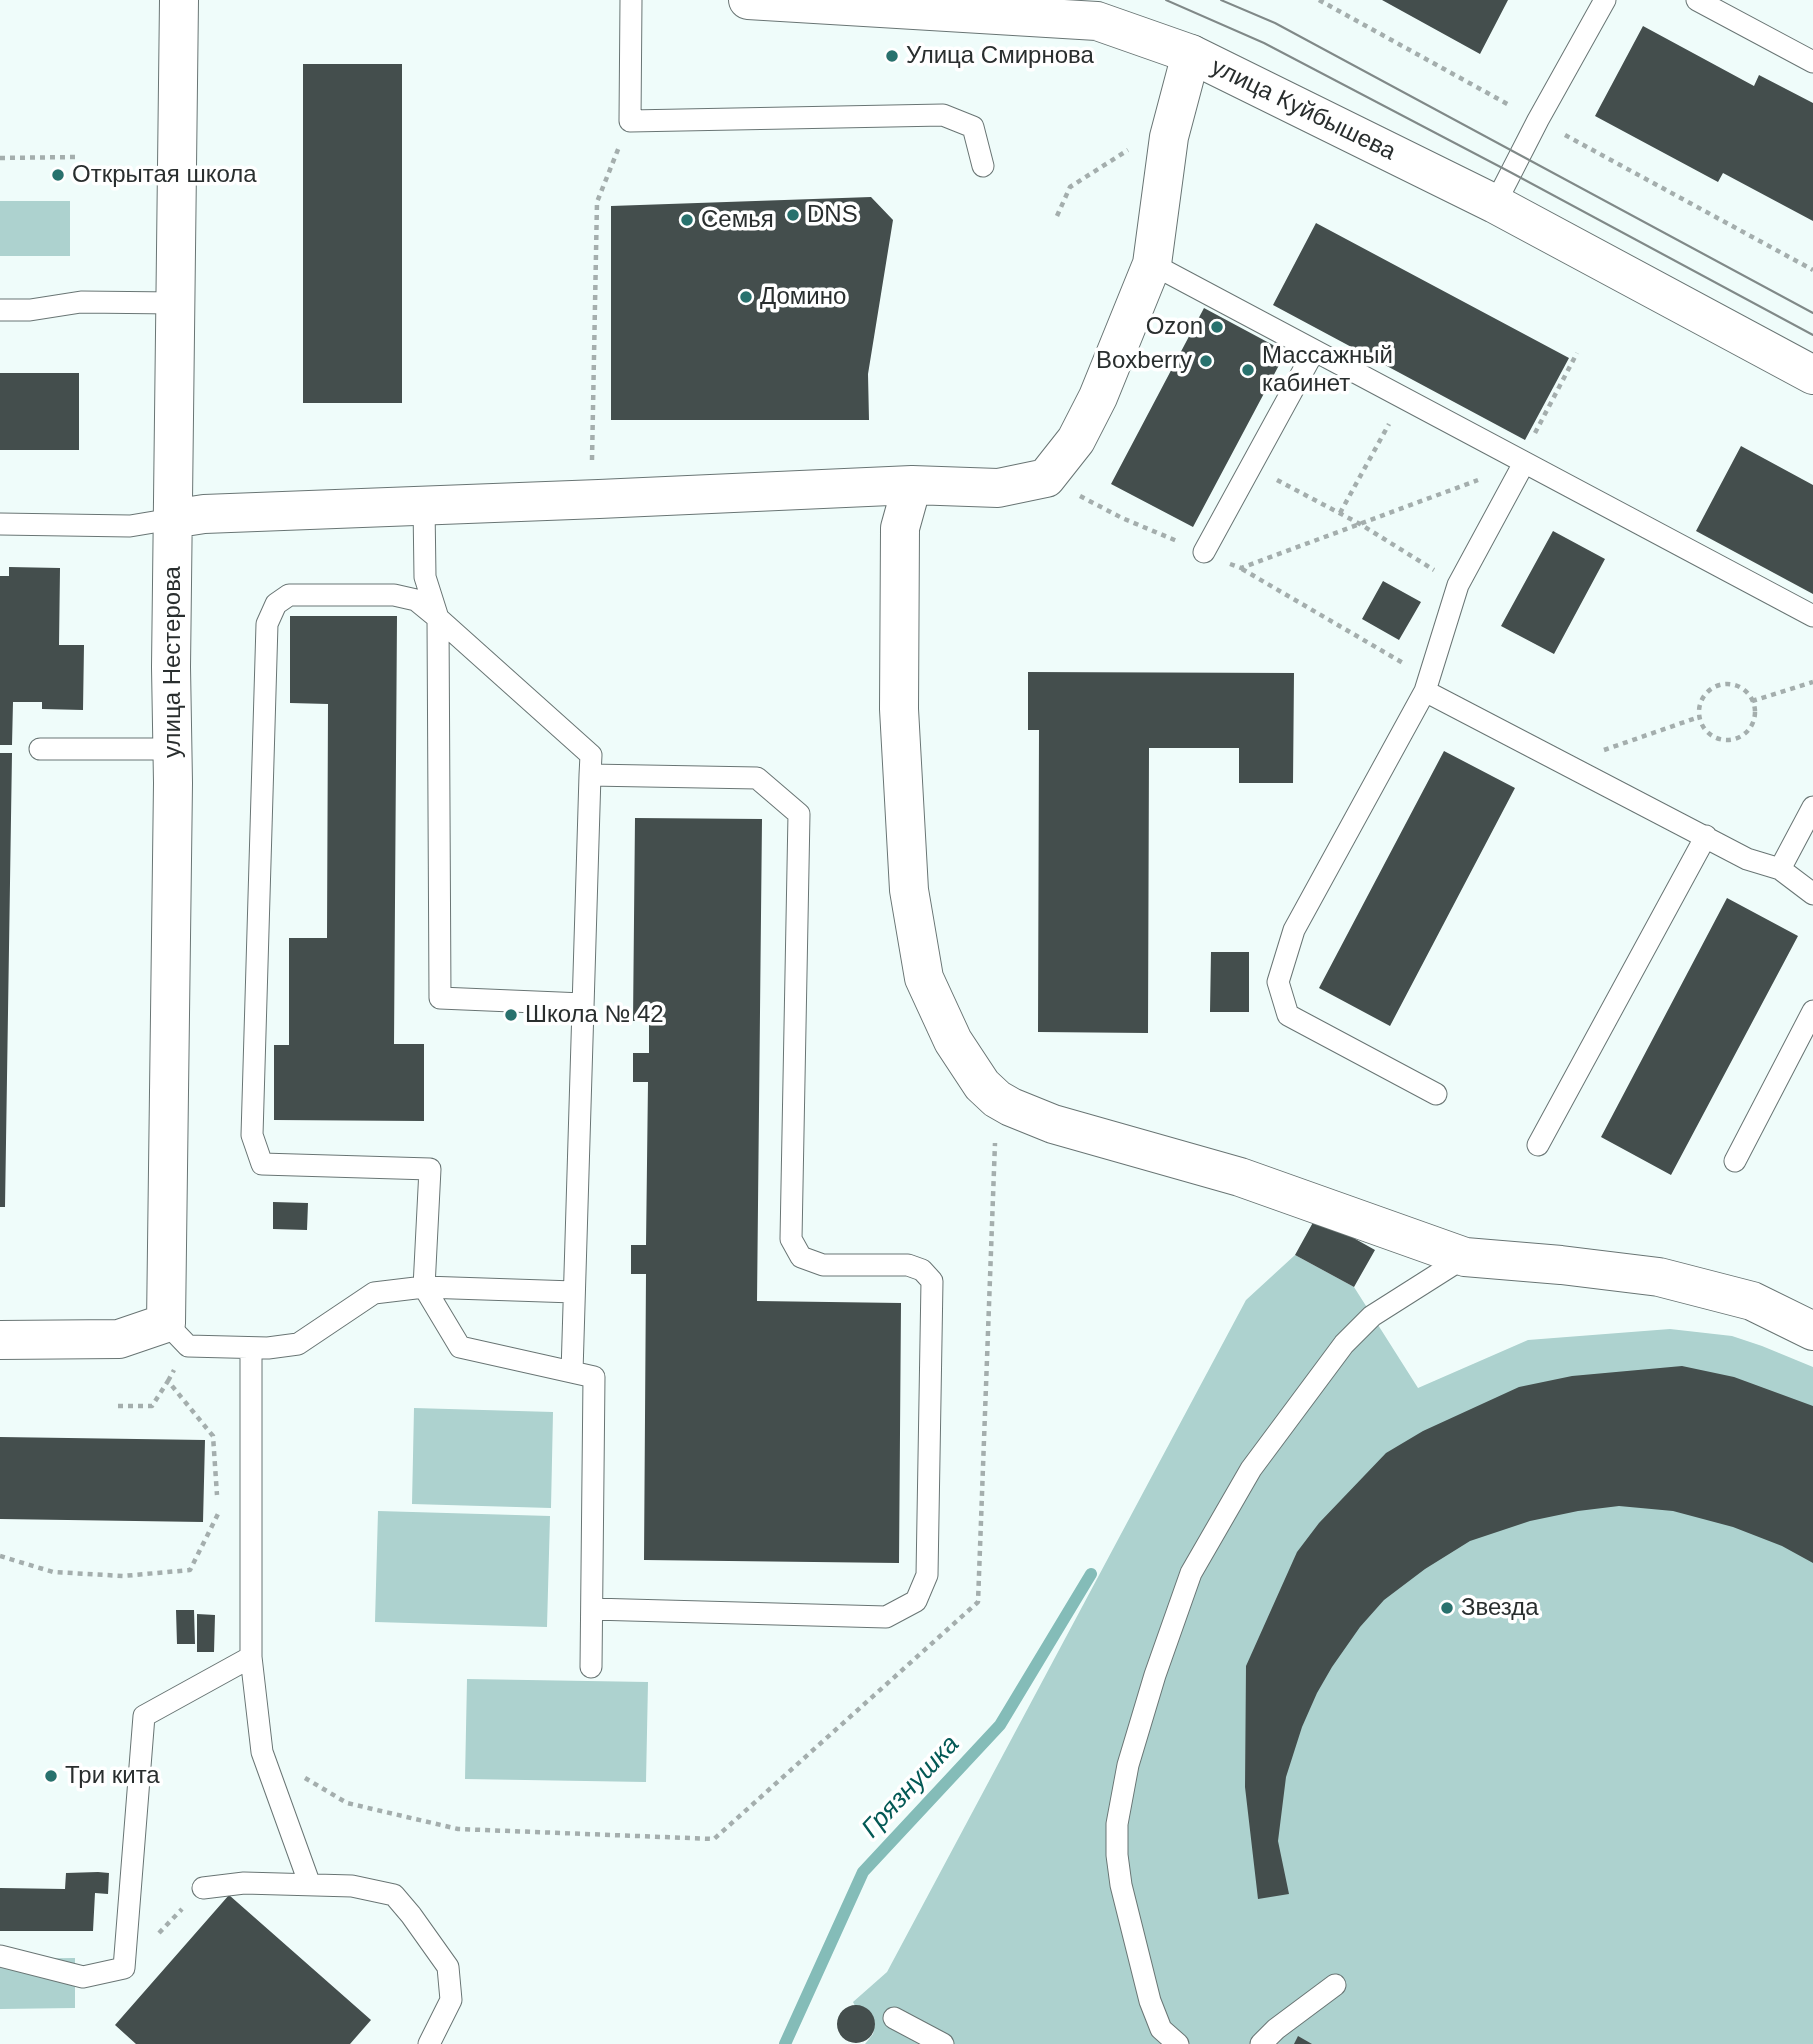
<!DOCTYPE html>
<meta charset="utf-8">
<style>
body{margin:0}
canvas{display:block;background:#effcfa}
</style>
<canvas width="1813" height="2044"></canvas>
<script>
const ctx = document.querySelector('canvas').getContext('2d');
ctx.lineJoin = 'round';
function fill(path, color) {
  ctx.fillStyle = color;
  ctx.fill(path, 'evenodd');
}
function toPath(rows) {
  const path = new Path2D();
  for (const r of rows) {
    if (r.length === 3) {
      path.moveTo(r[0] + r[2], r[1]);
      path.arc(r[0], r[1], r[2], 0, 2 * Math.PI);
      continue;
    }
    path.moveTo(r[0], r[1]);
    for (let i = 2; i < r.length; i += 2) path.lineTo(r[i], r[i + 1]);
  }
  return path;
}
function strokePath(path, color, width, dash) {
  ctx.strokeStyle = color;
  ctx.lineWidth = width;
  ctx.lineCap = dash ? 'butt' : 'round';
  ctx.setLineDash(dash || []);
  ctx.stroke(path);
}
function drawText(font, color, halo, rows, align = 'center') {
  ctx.font = font + ' Helvetica,sans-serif';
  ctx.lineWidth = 7;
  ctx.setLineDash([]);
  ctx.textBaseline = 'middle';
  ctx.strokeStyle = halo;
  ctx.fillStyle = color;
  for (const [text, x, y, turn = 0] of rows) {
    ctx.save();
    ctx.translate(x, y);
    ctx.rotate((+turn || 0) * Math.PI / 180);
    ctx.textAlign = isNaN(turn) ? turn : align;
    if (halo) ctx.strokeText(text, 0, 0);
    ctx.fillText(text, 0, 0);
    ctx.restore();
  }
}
fill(toPath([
 [0,201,70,201,70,256,0,256],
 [1295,1255,1354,1287,1418,1388,1528,1340,1670,1329,1732,1336,1762,1346,1813,1367,1813,2044,865,2044,873,2034,875,2024,872,2015,866,2008,855,2006,853,2002,887,1972,1246,1300],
 [414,1408,553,1412,551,1508,412,1504],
 [378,1511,550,1516,547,1627,375,1622],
 [467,1679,648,1682,646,1782,465,1779],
 [75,1958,75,2008,0,2009,0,1959]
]), '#add2cf');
strokePath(toPath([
 [785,2044,863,1872,1000,1725,1091,1574]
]), '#84bcb8', 12);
fill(toPath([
 [1382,0,1508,0,1480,54],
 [1643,26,1754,86,1759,75,1813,103,1813,221,1723,173,1718,182,1595,116],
 [303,64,402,64,402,403,303,403],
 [871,197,893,220,868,374,869,420,611,420,611,206],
 [1316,223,1569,358,1525,440,1273,305],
 [1204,308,1286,352,1193,527,1111,484],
 [0,373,79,373,79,450,0,450],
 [1741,446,1813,485,1813,594,1696,531],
 [1553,531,1605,559,1554,654,1501,626],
 [9,567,60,568,59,645,84,645,83,710,42,709,42,702,13,702,12,745,0,745,0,576,9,576],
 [1383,581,1421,602,1399,640,1362,619],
 [290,616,397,616,394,1044,424,1044,424,1121,274,1120,274,1045,289,1045,289,938,327,938,328,704,290,703],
 [1028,672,1294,673,1293,783,1239,783,1239,748,1149,748,1148,1033,1038,1032,1039,730,1028,730],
 [1444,751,1515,788,1390,1026,1319,988],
 [0,753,12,753,5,1207,0,1207],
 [635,818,762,819,757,1301,901,1303,899,1563,644,1560,646,1274,631,1274,631,1245,646,1245,648,1082,633,1082,633,1053,649,1053,649,1021,633,1021],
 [1727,898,1798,936,1671,1175,1601,1137],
 [1211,952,1249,952,1249,1012,1210,1012],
 [273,1202,308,1203,307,1230,273,1229],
 [1316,1217,1375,1250,1354,1287,1295,1255],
 [1682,1366,1734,1377,1813,1406,1813,1563,1782,1546,1733,1527,1673,1511,1619,1506,1578,1511,1530,1521,1470,1541,1425,1569,1384,1600,1360,1627,1332,1667,1317,1693,1302,1727,1286,1777,1278,1841,1289,1894,1258,1899,1245,1787,1246,1666,1297,1552,1319,1523,1386,1453,1423,1431,1519,1387,1572,1376],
 [0,1437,205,1440,203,1522,0,1519],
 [176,1610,194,1610,195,1644,177,1644],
 [197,1614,215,1615,214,1652,197,1652],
 [98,1872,109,1873,108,1894,95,1893,93,1931,0,1931,0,1888,65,1889,66,1873],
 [229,1895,371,2020,350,2044,136,2044,115,2025],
 [856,2024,19],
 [1298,2036,1312,2044,1294,2044]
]), '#444e4d');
const lane = toPath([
 [631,0,630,121,943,115,973,127,983,166],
 [1697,0,1813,62],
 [1495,204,1538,120,1605,0],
 [1152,264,1813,616],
 [0,310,30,310,81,302,175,303],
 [424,506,425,577,438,618,440,998,583,1004],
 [0,524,130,526,172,519],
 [1204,552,1314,351],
 [1425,691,1747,859,1780,869,1813,894],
 [40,749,173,749],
 [590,775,591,755,438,618,416,600,394,595,289,595,276,604,267,624,252,1135,262,1164,430,1169,424,1287,460,1347,594,1377,591,1667],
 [1780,869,1813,807],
 [1436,1094,1288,1015,1278,982,1294,930,1425,691,1458,585,1524,463],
 [1538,1145,1706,836],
 [1735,1161,1813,1011],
 [166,1323,188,1346,268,1348,298,1344,374,1293,424,1287,574,1292],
 [251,1349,251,1657,262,1752,310,1885],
 [572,1372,590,775,757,778,799,814,791,1239,801,1257,823,1265,908,1265,922,1270,932,1281,927,1575,916,1601,886,1617,592,1609],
 [203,1888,244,1883,352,1886,394,1895,411,1915,448,1967,451,2000,429,2044],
 [0,1956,83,1977,124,1968,144,1716,251,1657],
 [894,2018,943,2044],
 [1178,2044,1161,2029,1150,2001,1121,1885,1117,1855,1117,1824,1128,1765,1155,1675,1191,1573,1251,1469,1344,1344,1372,1316,1465,1257],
 [1261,2044,1276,2029,1335,1985]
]);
const street = toPath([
 [912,485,900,528,899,709,909,890,924,978,953,1041,982,1085,997,1099,1011,1107,1053,1124,1240,1177,1465,1257,1561,1265,1659,1277,1752,1301,1813,1331],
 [172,519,204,514,599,499,912,485,998,488,1046,478,1076,440,1098,397,1152,264,1169,137,1191,54],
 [0,1340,119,1339,166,1323,173,783,171,667,179,0]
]);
const secondary = toPath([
 [748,0,1097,21,1191,54,1495,204,1813,375]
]);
strokePath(lane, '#697574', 23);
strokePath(street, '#697574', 40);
strokePath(secondary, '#697574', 40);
strokePath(toPath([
 [1319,0,1511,106],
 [1565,135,1813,270],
 [0,158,78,157],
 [1057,216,1070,187,1128,150],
 [1535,433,1577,353],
 [592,460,597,202,619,147],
 [1277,480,1360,524,1434,570],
 [1080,496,1122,518,1177,541],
 [1340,513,1389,424],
 [1230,564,1241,568,1478,480],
 [1242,569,1403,663],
 [1727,712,28],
 [1752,701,1813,682],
 [1604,750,1699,717],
 [168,1381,174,1370],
 [118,1406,152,1406,168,1381,213,1436,217,1495],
 [0,1556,53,1572,123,1576,190,1570,218,1514],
 [305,1778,347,1803,458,1829,714,1839,978,1602,995,1143],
 [159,1933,182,1909]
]), '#a4aead', 4.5, [5, 5]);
strokePath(lane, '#fff', 21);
strokePath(street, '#fff', 38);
strokePath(secondary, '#fff', 38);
strokePath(toPath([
 [1166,0,1264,43,1510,172,1813,335],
 [1221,0,1275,23,1813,313]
]), '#808988', 2);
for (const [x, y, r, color] of [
 [892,56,7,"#28716d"],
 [58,175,7,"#28716d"],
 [793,215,7,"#28716d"],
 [687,220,7,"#28716d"],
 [746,297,7,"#28716d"],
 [1217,327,7,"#28716d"],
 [1206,361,7,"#28716d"],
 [1248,370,7,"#28716d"],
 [511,1015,7,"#28716d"],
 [1447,1608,7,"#28716d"],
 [51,1776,7,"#28716d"]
]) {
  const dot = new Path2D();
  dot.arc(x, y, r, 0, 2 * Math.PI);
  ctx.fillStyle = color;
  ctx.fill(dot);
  strokePath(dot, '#fff', 2.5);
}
drawText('24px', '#292e2e', '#fff', [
 ["Улица Смирнова",906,56],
 ["Открытая школа",72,175],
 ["DNS",807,215],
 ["Семья",701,220],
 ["Домино",760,297],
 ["Ozon",1203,327,"right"],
 ["Массажный",1262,356],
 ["кабинет",1262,384],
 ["Boxberry",1192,361,"right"],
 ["Школа № 42",525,1015],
 ["Звезда",1461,1608],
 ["Три кита",65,1776]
], 'left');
drawText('24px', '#292e2e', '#fff', [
 ["улица Куйбышева",1303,110,26],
 ["улица Нестерова",173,662,-90]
]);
drawText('italic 26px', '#035955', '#fff', [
 ["Грязнушка",911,1787,-47]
]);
</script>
